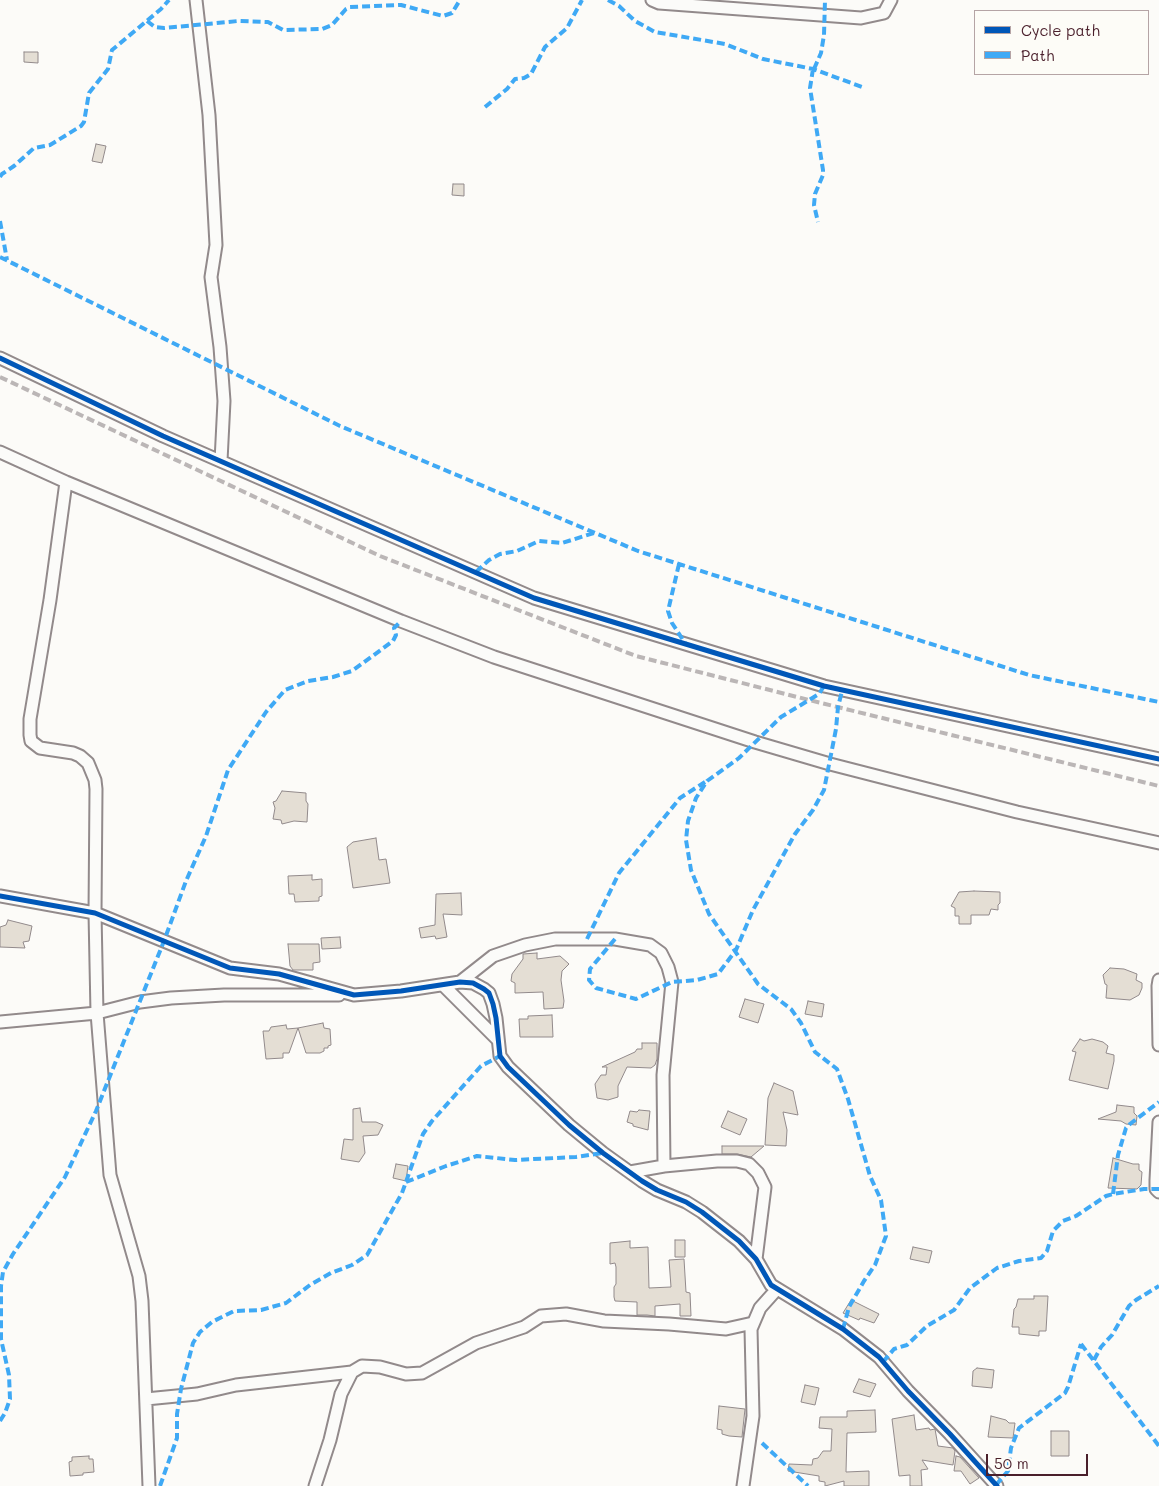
<!DOCTYPE html>
<style>
body{margin:0}
#map{position:relative;width:1159px;height:1486px;overflow:hidden;background:#fcfbf8;font-family:Mali,sans-serif}
canvas{display:block}
.legend{position:absolute;left:974px;top:10px;width:175px;height:65px;box-sizing:border-box;background:#fdfcf7;border:1px solid #b5a4a5;margin:0;padding:6px 9px;list-style:none;font-size:15px;color:#4a1f2b}
.legend li{display:flex;align-items:center;gap:10px;height:25px}
.legend b{width:25px;border:1px solid #b5a4a5}
.scale{position:absolute;left:986px;top:1454px;width:102px;height:22px;box-sizing:border-box;border:2px solid #4a1f2b;border-top:0;padding-left:6px;font-size:15px;line-height:18px;white-space:nowrap;color:#4a1f2b;-webkit-text-stroke:4px #fdfcf7;paint-order:stroke}
</style>
<div id="map">
<canvas width="1159" height="1486"></canvas>
<ul class="legend">
<li><b style="height:6px;background:#0057b8"></b>Cycle path</li>
<li><b style="height:6px;background:#3fa9f5"></b>Path</li>
</ul>
<div class="scale">50 m</div>
</div>
<script>
const ctx = document.querySelector('canvas').getContext('2d');
ctx.lineJoin = 'round';
function fill(path, color) {
  ctx.fillStyle = color;
  ctx.fill(path, 'evenodd');
}
function toPath(rows) {
  const path = new Path2D();
  for (const r of rows) {
    path.moveTo(r[0], r[1]);
    for (let i = 2; i < r.length; i += 2) path.lineTo(r[i], r[i + 1]);
  }
  return path;
}
function strokePath(path, color, width, dash) {
  ctx.strokeStyle = color;
  ctx.lineWidth = width;
  ctx.lineCap = dash ? 'butt' : 'round';
  ctx.setLineDash(dash || []);
  ctx.stroke(path);
}
const building = toPath([
 [24,52,38,52,38,63,24,62,24,52],
 [96,144,106,146,102,163,92,161,96,144],
 [453,184,464,184,464,196,452,195,453,184],
 [282,791,306,793,306,801,308,804,307,822,294,821,282,824,281,820,273,819,275,808,273,802,276,801,282,791],
 [376,838,379,860,386,859,390,883,353,888,347,847,353,842,376,838],
 [312,875,312,880,322,879,322,896,319,897,319,901,295,902,294,894,289,894,288,876,312,875],
 [974,891,1000,892,1000,903,998,905,998,910,991,909,989,915,971,915,971,924,959,924,959,916,955,916,955,908,951,906,959,892,974,891],
 [461,893,462,915,443,914,447,937,436,939,435,936,421,938,419,928,435,925,436,894,461,893],
 [8,920,32,926,29,941,23,942,25,948,0,947,0,927,6,925,8,920],
 [340,937,341,948,322,949,321,938,340,937],
 [288,944,319,944,320,962,313,963,313,970,293,970,290,966,288,944],
 [537,953,537,959,560,956,569,964,562,971,561,980,564,1001,563,1008,544,1009,543,992,515,993,515,983,511,981,512,974,523,959,523,954,537,953],
 [1110,968,1124,969,1137,974,1136,980,1142,983,1142,988,1139,995,1130,1000,1106,998,1107,985,1105,984,1103,975,1110,968],
 [745,999,764,1004,758,1023,739,1017,745,999],
 [808,1001,824,1004,822,1017,805,1014,808,1001],
 [552,1015,553,1037,520,1037,519,1019,528,1019,528,1016,552,1015],
 [323,1023,324,1028,330,1029,331,1045,328,1046,328,1048,324,1048,324,1051,320,1053,306,1053,298,1028,323,1023],
 [286,1025,287,1029,298,1028,289,1053,283,1053,283,1058,266,1059,263,1031,269,1031,271,1027,286,1025],
 [1080,1039,1084,1041,1092,1039,1103,1042,1108,1046,1106,1053,1114,1055,1114,1061,1108,1089,1069,1080,1076,1052,1072,1051,1080,1039],
 [642,1043,657,1043,657,1059,655,1065,651,1068,627,1067,618,1086,618,1097,608,1100,597,1098,595,1084,601,1075,606,1075,607,1067,602,1067,635,1052,637,1049,642,1049,642,1043],
 [774,1083,793,1091,798,1115,783,1112,787,1130,786,1146,765,1145,768,1098,774,1083],
 [1117,1105,1134,1107,1134,1113,1137,1116,1136,1125,1126,1124,1121,1121,1098,1119,1116,1112,1117,1105],
 [360,1108,362,1122,376,1122,383,1125,378,1135,363,1136,365,1153,359,1162,341,1159,344,1139,353,1140,353,1109,360,1108],
 [639,1110,650,1111,648,1130,633,1126,633,1124,627,1122,630,1111,637,1112,639,1110],
 [728,1111,747,1119,740,1135,721,1127,728,1111],
 [722,1146,764,1146,751,1157,737,1154,722,1154,722,1146],
 [1113,1158,1133,1164,1139,1164,1139,1170,1142,1172,1141,1185,1137,1189,1108,1188,1113,1158],
 [396,1164,408,1166,406,1181,393,1178,396,1164],
 [675,1240,685,1240,685,1257,675,1257,675,1240],
 [630,1241,630,1248,648,1247,649,1288,671,1287,669,1260,684,1259,686,1292,690,1293,691,1316,680,1316,680,1304,655,1306,655,1316,647,1315,637,1315,637,1302,615,1301,614,1297,614,1287,616,1284,616,1267,615,1263,610,1264,610,1243,630,1241],
 [913,1247,932,1251,929,1263,910,1259,913,1247],
 [1034,1296,1048,1296,1046,1331,1039,1331,1039,1336,1019,1334,1019,1327,1012,1327,1014,1309,1016,1307,1018,1299,1034,1299,1034,1296],
 [851,1300,879,1314,874,1323,860,1318,859,1320,843,1313,851,1300],
 [977,1368,994,1370,992,1388,972,1386,973,1371,977,1368],
 [859,1379,876,1384,870,1397,853,1392,859,1379],
 [805,1385,819,1388,815,1405,801,1402,805,1385],
 [719,1406,745,1409,742,1437,729,1436,722,1434,722,1430,717,1429,719,1406],
 [875,1410,876,1432,847,1433,846,1472,869,1471,869,1486,844,1486,844,1481,825,1486,825,1482,819,1481,819,1476,788,1471,789,1464,812,1465,813,1459,818,1458,823,1451,831,1451,832,1429,819,1428,820,1417,847,1417,847,1411,875,1410],
 [914,1415,916,1430,929,1428,930,1430,935,1429,938,1446,953,1448,955,1451,953,1465,922,1460,928,1469,921,1470,922,1486,910,1486,910,1475,899,1476,892,1419,914,1415],
 [991,1416,1006,1420,1009,1423,1015,1423,1013,1438,988,1437,991,1416],
 [1051,1431,1069,1431,1069,1456,1051,1456,1051,1431],
 [89,1456,89,1459,93,1459,94,1472,83,1473,83,1475,70,1476,69,1462,72,1461,72,1457,89,1456],
 [956,1456,960,1457,979,1478,970,1484,961,1471,954,1471,956,1456]
]);
fill(building, '#e4ded4');
strokePath(building, '#928a8b', 1);
const street = toPath([
 [196,0,209,115,216,245,211,277,220,347,224,401,221,461],
 [652,0,659,3,861,18,884,13,891,0],
 [0,358,163,436,534,598,824,686,1159,759],
 [0,452,66,482,401,621,494,657,755,742,830,764,1017,812,1159,843],
 [66,482,50,600,30,719,30,735,31,741,40,748,73,753,80,756,88,763,95,780,96,789,95,913,97,1013,110,1175,139,1276,142,1301,149,1486],
 [0,896,95,913,230,968,279,974,354,995,401,991,460,982,473,983,484,989,489,993,493,1004,496,1018,500,1056,508,1067,569,1125,603,1153,642,1181,657,1190,686,1202,702,1212,739,1241,756,1259,771,1285,843,1329,879,1357,908,1391,950,1434,997,1486],
 [1159,980,1158,986,1159,1045],
 [460,982,493,956,525,945,555,939,615,939,650,945,661,953,668,967,672,982,663,1075,664,1166,630,1172],
 [443,985,498,1040],
 [0,1022,97,1013,140,1002,171,998,224,995,339,995],
 [1159,1122,1156,1180,1156,1189,1159,1192],
 [664,1166,717,1161,737,1161,749,1164,758,1173,765,1187,756,1259],
 [146,1399,197,1394,236,1385,352,1372],
 [315,1486,330,1440,341,1394,352,1372,362,1366,380,1367,406,1374,422,1373,476,1343,524,1327,541,1316,566,1314,604,1321,669,1324,726,1329,753,1323],
 [743,1486,753,1416,751,1329,760,1308,777,1289]
]);
strokePath(street, '#928a8b', 15);
strokePath(street, '#fbfbf9', 11);
strokePath(toPath([
 [0,377,380,556,636,656,809,700,1159,786]
]), '#bbb6b6', 4, [8, 4]);
strokePath(toPath([
 [608,0,619,6,635,21,655,32,725,44,763,59,813,69,865,88],
 [147,21,155,27,164,28,238,21,268,22,283,30,322,29,332,25,346,9,350,7,401,5,443,16,452,13,460,0],
 [813,69,810,88,823,170,823,175,815,194,814,205,818,222],
 [814,69,821,53,824,35,825,0],
 [485,107,507,89,515,79,524,78,531,74,545,47,567,28,582,0],
 [0,177,2,174,14,166,34,148,50,145,81,126,84,122,89,93,108,69,112,50,161,9,169,0],
 [0,221,7,260],
 [0,257,340,426,638,551,1029,675,1159,702],
 [679,564,668,611,672,623,685,643],
 [476,572,489,560,500,554,517,551,539,541,562,543,594,533],
 [824,686,819,694,781,717,739,758,707,781,696,798,688,821,686,840,691,870,709,914,758,984,791,1009,801,1023,815,1052,837,1069,848,1099,870,1176,881,1200,886,1236,875,1265,864,1281,849,1307,843,1329],
 [587,939,619,873,680,798,705,782],
 [615,939,590,969,589,980,596,988,636,999,672,982,697,980,718,974,736,950,753,910,795,834,813,810,824,790,836,729,838,707,842,691],
 [406,1182,446,1166,477,1156,515,1160,576,1157,603,1153],
 [1113,1194,1118,1155,1126,1128,1130,1124,1159,1102],
 [1081,1344,1159,1446],
 [1094,1360,1101,1347,1112,1335,1129,1306,1136,1300,1159,1286],
 [883,1362,894,1349,907,1345,927,1326,954,1310,970,1288,997,1268,1019,1261,1041,1258,1047,1251,1053,1231,1063,1221,1076,1216,1106,1196,1113,1194,1144,1189,1159,1189],
 [0,1421,5,1413,10,1399,9,1375,1,1339,1,1286,3,1272,13,1254,65,1177,96,1111,164,941,186,881,206,836,228,770,266,712,285,690,308,681,333,677,352,671,393,641,396,635,394,628,401,621],
 [762,1443,808,1486],
 [996,1485,1008,1471,1011,1448,1019,1428,1065,1393,1068,1387,1081,1344],
 [160,1486,177,1438,177,1414,181,1389,193,1343,200,1332,212,1322,234,1311,261,1310,286,1303,310,1285,331,1273,352,1265,367,1255,402,1193,423,1134,432,1121,481,1066,500,1056]
]), '#3fa9f5', 4, [8, 4]);
strokePath(toPath([
 [0,358,163,436,534,598,824,686,1159,759],
 [0,896,95,913,230,968,279,974,354,995,401,991,460,982,473,983,484,989,489,993,493,1004,496,1018,500,1056,508,1067,569,1125,603,1153,642,1181,657,1190,686,1202,702,1212,739,1241,756,1259,771,1285,843,1329,879,1357,908,1391,950,1434,997,1486]
]), '#0057b8', 5);
</script>
